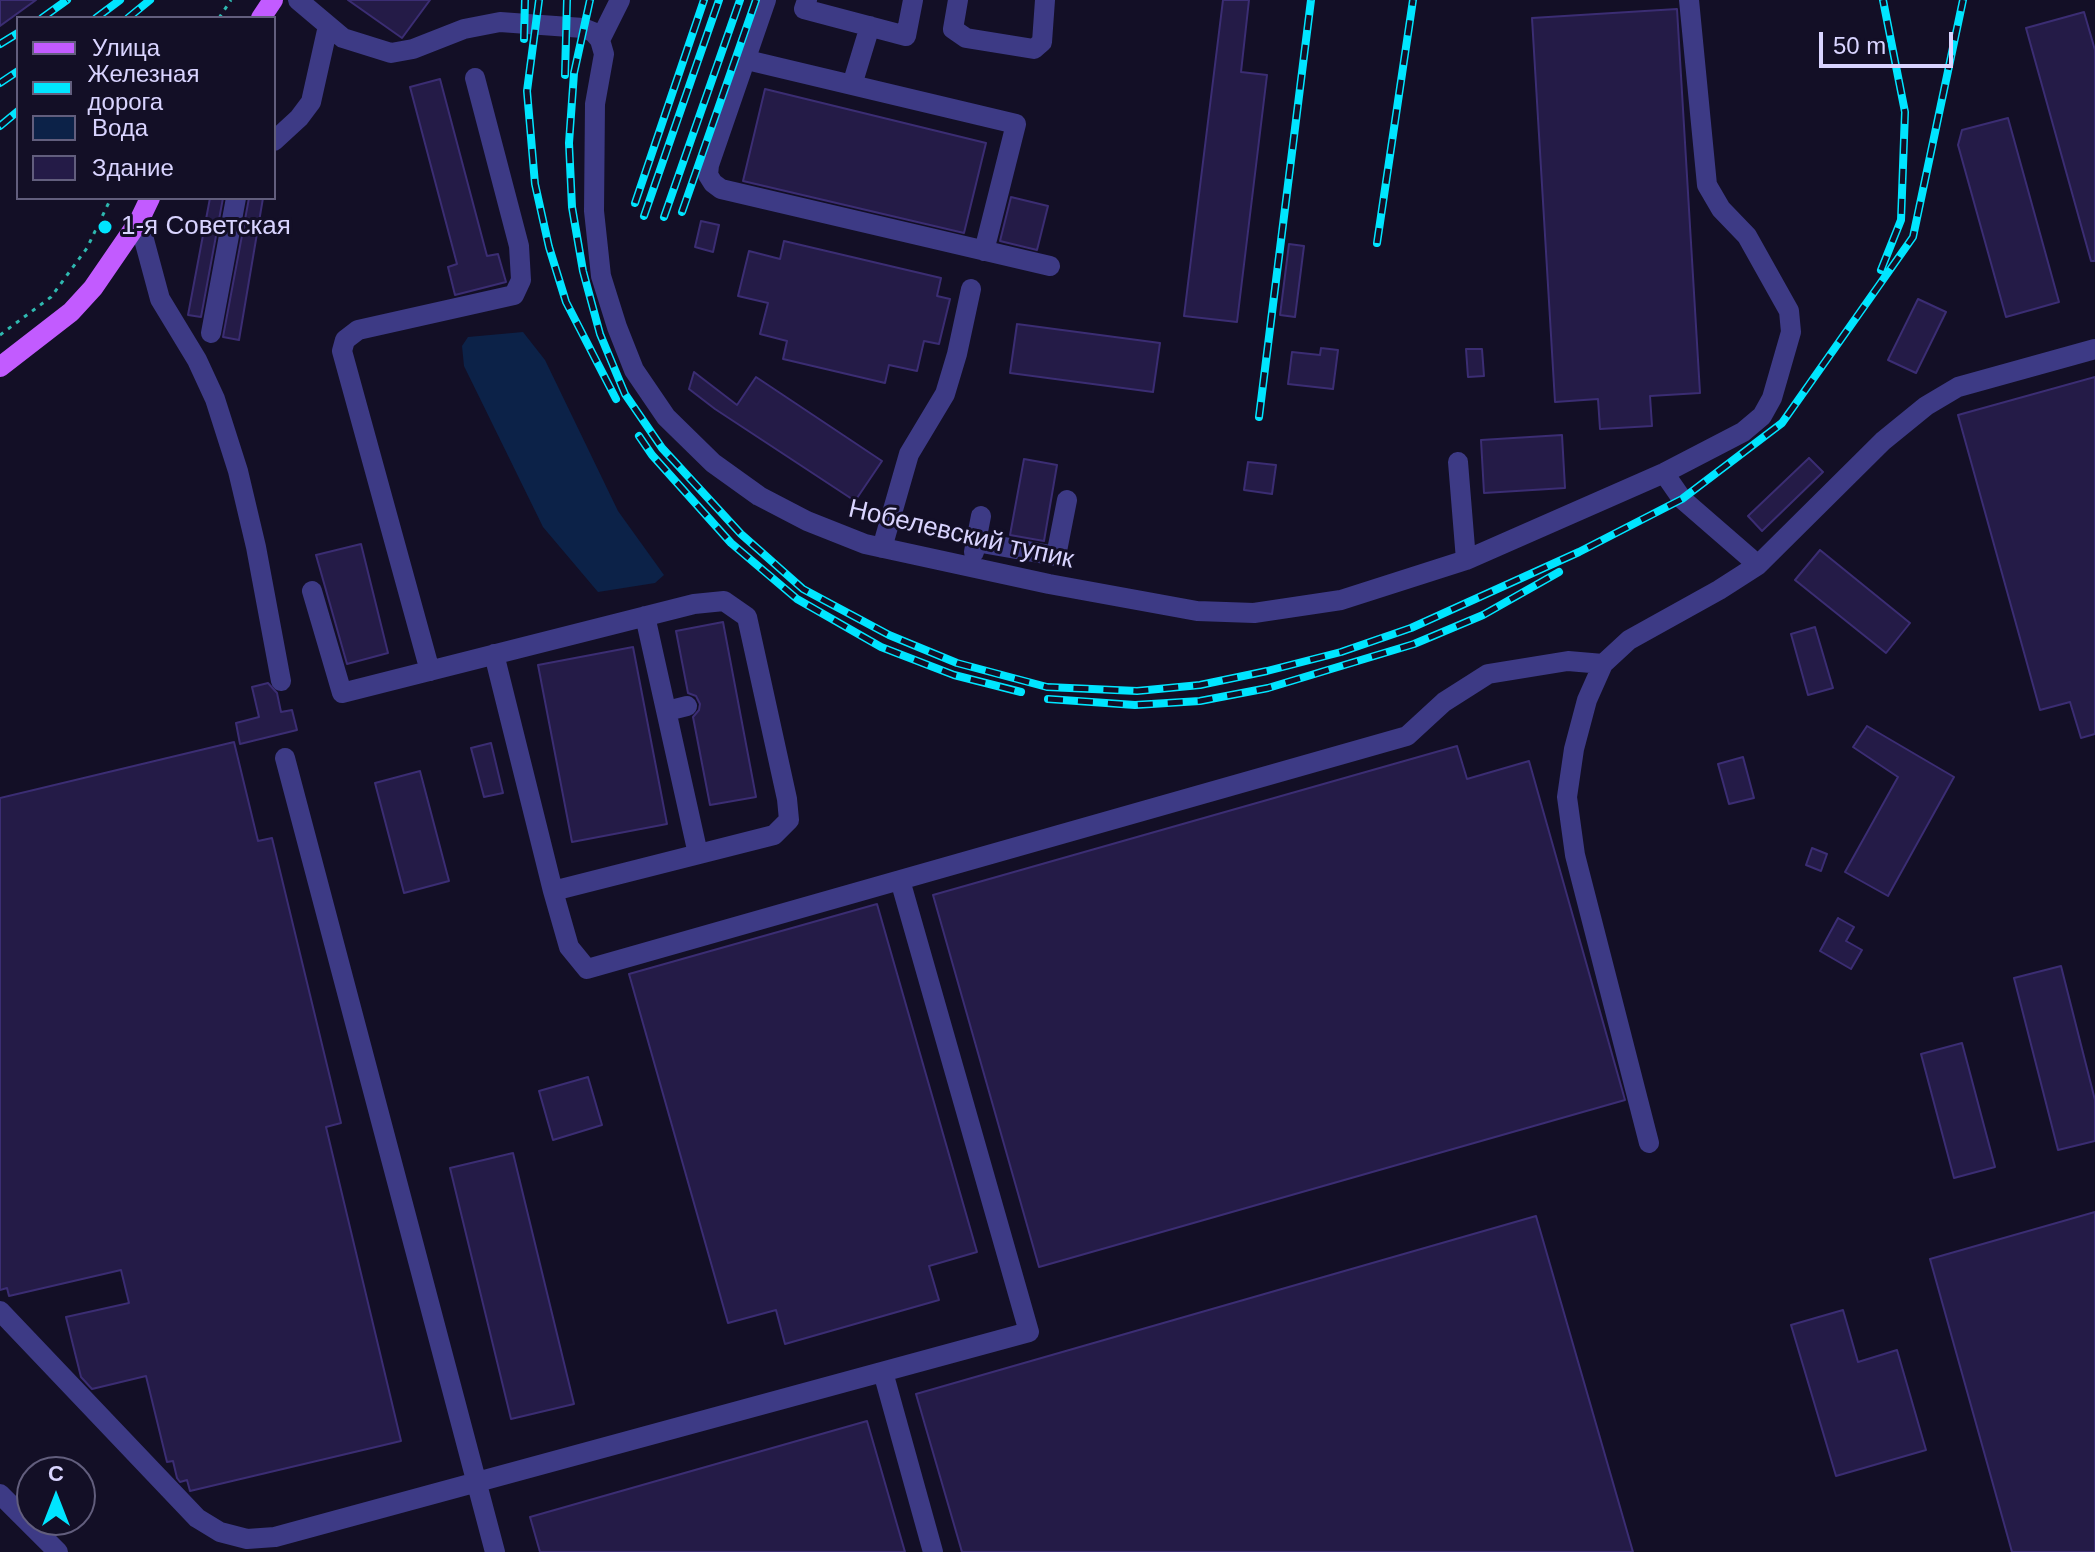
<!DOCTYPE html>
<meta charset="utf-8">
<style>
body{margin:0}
#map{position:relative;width:2095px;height:1552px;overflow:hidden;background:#130f26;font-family:Arial,sans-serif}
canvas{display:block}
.legend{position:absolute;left:16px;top:16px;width:260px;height:184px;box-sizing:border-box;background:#130f26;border:2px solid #625e7d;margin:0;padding:10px 14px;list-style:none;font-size:24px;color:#d9d4ff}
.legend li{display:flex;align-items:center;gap:16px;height:40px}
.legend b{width:40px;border:2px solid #625e7d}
.north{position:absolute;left:16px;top:1456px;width:80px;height:80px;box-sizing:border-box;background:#130f26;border:2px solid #625e7d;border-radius:50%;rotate:0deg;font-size:22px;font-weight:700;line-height:32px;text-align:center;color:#d9d4ff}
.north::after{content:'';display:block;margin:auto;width:28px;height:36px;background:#00e5ff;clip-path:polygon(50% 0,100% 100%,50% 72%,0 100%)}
.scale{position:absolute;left:1819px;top:32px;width:134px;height:36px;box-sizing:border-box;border:4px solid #d9d4ff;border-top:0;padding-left:10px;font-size:24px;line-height:28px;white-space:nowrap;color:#d9d4ff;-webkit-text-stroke:6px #130f26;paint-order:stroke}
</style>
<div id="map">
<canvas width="2095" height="1552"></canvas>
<ul class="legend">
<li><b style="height:10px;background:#c25bff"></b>Улица</li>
<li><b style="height:10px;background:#00e5ff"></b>Железная дорога</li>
<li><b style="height:22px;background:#0c2248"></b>Вода</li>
<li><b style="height:22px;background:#241b47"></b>Здание</li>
</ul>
<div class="north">С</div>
<div class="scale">50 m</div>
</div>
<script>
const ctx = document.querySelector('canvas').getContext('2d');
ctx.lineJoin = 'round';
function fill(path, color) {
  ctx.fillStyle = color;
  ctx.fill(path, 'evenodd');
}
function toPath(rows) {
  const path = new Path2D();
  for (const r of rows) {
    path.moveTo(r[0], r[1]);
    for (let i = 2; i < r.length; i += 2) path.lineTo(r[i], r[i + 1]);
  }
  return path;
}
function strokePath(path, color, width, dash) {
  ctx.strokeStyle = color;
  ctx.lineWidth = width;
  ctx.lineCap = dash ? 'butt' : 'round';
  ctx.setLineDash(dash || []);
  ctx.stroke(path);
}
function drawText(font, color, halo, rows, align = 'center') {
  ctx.font = font + ' Arial,sans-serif';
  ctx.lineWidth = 6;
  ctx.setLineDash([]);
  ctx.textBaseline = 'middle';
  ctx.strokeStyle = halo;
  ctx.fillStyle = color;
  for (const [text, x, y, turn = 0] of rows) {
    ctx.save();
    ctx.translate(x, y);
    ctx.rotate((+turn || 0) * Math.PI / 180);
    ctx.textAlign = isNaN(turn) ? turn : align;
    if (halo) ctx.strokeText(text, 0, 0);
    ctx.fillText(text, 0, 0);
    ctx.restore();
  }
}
fill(toPath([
 [523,332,545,360,618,511,664,575,655,583,598,592,543,527,464,366,462,346,468,337]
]), '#0c2248');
const building = toPath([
 [0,0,36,0,0,26,0,0],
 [348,0,430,0,402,38,348,0],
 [1223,0,1249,0,1241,72,1267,75,1237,322,1184,316,1223,0],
 [1677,9,1700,393,1650,396,1652,426,1600,429,1598,399,1555,402,1532,18,1677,9],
 [2084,12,2095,50,2095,261,2091,261,2026,28,2084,12],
 [440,79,487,256,498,254,506,282,455,295,448,267,457,264,410,87,440,79],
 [765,89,986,143,964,233,743,181,765,89],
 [2008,118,2059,302,2006,317,1958,145,1962,130,2008,118],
 [1011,197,1048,206,1037,250,1000,241,1011,197],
 [210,198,223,198,201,317,188,315,210,198],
 [249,198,263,198,239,340,223,337,249,198],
 [701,221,719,225,713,252,695,247,701,221],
 [784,241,941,278,937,296,950,299,939,344,924,341,917,371,889,365,885,383,783,359,787,341,760,334,768,303,738,296,749,251,780,259,784,241],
 [1289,244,1304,246,1295,317,1280,315,1289,244],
 [1918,299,1946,312,1916,373,1888,360,1918,299],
 [1017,324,1160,343,1153,392,1010,373,1017,324],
 [1321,348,1338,350,1333,389,1288,384,1292,352,1320,355,1321,348],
 [1466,349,1482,349,1484,376,1468,377,1466,349],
 [694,372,737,405,756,377,882,461,855,501,715,409,689,389,694,372],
 [2095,377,2095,734,2081,738,2070,702,2040,710,1958,415,2095,377],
 [1562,435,1565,488,1484,493,1481,440,1562,435],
 [1809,458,1823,472,1762,531,1748,516,1809,458],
 [1024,459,1057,465,1044,541,1010,535,1024,459],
 [1248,462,1276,465,1272,494,1244,490,1248,462],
 [361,544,388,653,347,664,316,555,361,544],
 [1820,550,1910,623,1886,653,1795,580,1820,550],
 [723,622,756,797,710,805,693,717,699,710,700,704,696,696,688,693,676,631,723,622],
 [1815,627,1833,688,1808,695,1791,634,1815,627],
 [633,647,667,824,572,842,538,665,633,647],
 [268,683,277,693,281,712,292,710,297,730,240,744,236,723,259,717,252,687,268,683],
 [1867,726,1954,777,1888,896,1845,872,1898,777,1853,747,1867,726],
 [234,742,258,841,272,838,341,1123,326,1127,401,1441,190,1491,187,1480,180,1482,177,1478,173,1461,167,1462,146,1376,92,1389,81,1377,66,1317,129,1303,121,1270,9,1296,7,1288,0,1290,0,798,234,742],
 [491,743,503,793,484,797,471,748,491,743],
 [1457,746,1467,779,1529,761,1625,1100,1039,1267,933,895,1457,746],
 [1743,757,1754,798,1729,804,1718,764,1743,757],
 [420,771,449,881,404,893,375,783,420,771],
 [1812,848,1827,854,1821,871,1806,865,1812,848],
 [877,904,977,1252,929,1266,939,1300,785,1344,776,1310,728,1323,629,974,877,904],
 [1838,918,1854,927,1846,941,1862,950,1851,969,1820,951,1838,918],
 [2061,966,2095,1100,2095,1141,2058,1150,2014,978,2061,966],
 [1962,1043,1995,1167,1954,1178,1921,1054,1962,1043],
 [588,1077,602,1125,553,1140,539,1091,588,1077],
 [513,1153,574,1404,511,1419,450,1168,513,1153],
 [2095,1212,2095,1552,2012,1552,1930,1259,2095,1212],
 [1536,1216,1633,1552,962,1552,916,1394,1536,1216],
 [1843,1310,1858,1362,1897,1350,1926,1450,1836,1476,1791,1325,1843,1310],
 [867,1421,905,1552,540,1552,530,1517,867,1421]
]);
fill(building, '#241b47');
strokePath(building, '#3b2d73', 2);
strokePath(toPath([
 [219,18,231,0],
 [0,335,51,297,87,248,111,198]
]), '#2fb8b0', 3, [4, 6]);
strokePath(toPath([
 [298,0,343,38,391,53,413,49,464,29,500,22,583,28,593,32,600,40,604,54,595,104,594,211,601,276,617,327,634,370,666,417,713,463,759,496,807,521,865,544,1049,584,1197,611,1254,613,1341,600,1466,560,1664,473,1743,432,1762,416,1772,398,1791,332,1789,311,1747,236,1721,209,1707,185,1689,0],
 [766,0,709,165,708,175,713,183,721,189,1050,266],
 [807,0,804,9,906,36,913,0],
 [958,0,953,29,966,38,1034,49,1042,42,1045,0],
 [600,40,620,0],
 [747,60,1016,124,984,251],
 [852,85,870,26],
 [274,141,299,118,311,102,328,26],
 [139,221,160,299,197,360,215,399,238,471,256,547,281,681],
 [211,333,236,198],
 [1458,462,1466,560],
 [1664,473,1682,499,1758,565],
 [976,542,1056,556,1067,500],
 [882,548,909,454,945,394,957,354,971,289],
 [974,552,981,516],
 [312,591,342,693,694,604,724,601,747,617,787,799,789,820,774,835,553,891,494,654],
 [645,616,698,854],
 [430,671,342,351,345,340,358,330,514,295,521,280,519,246,475,78],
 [667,711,687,706],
 [285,758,495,1552],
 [553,891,569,947,587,969,900,880],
 [1649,1143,1575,855,1567,797,1574,749,1587,700,1603,664,1629,640,1719,590,1758,565,1883,441,1926,406,1958,387,2095,349],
 [0,1311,197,1518,220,1532,247,1539,275,1537,1029,1332,900,880,1407,736,1444,702,1488,674,1568,661,1603,664],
 [883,1372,933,1552],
 [0,1494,58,1552]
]), '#3d3a85', 20);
strokePath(toPath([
 [261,18,273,0],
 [0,367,71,312,93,288,139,221,150,198]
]), '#c25bff', 20);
const rail = toPath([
 [539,0,527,91,535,184,549,247,566,302,616,399],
 [590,0,574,73,569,143,572,207,583,271,600,334,625,394,662,448,741,534,803,589,889,635,957,663,1047,687,1137,691,1200,685,1267,671,1341,652,1411,628,1579,552,1682,499,1782,423,1913,237,1963,0],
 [42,18,67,0],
 [96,18,120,0],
 [128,18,150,0],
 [524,39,525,0],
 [0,44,18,33],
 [565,75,567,0],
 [0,83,18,71],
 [0,126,18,111],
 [635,203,704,0],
 [682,212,756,0],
 [644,216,719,0],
 [664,217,740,0],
 [1377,243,1413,0],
 [1881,270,1901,220,1905,112,1883,0],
 [1259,417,1311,0],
 [639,436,652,455,731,543,797,599,881,647,954,675,1021,692],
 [1048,699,1135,705,1200,701,1268,688,1414,644,1483,615,1559,572]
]);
strokePath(rail, '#00e5ff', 8);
strokePath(rail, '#130f26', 5, [15]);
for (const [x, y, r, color] of [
 [105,227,8,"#00e5ff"]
]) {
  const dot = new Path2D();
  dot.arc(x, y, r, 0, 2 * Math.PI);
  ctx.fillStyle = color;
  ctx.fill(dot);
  strokePath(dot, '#130f26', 3);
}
drawText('26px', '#d9d4ff', '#130f26', [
 ["1-я Советская",121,227]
], 'left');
drawText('26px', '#d9d4ff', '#130f26', [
 ["Нобелевский тупик",961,535,13]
]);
</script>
